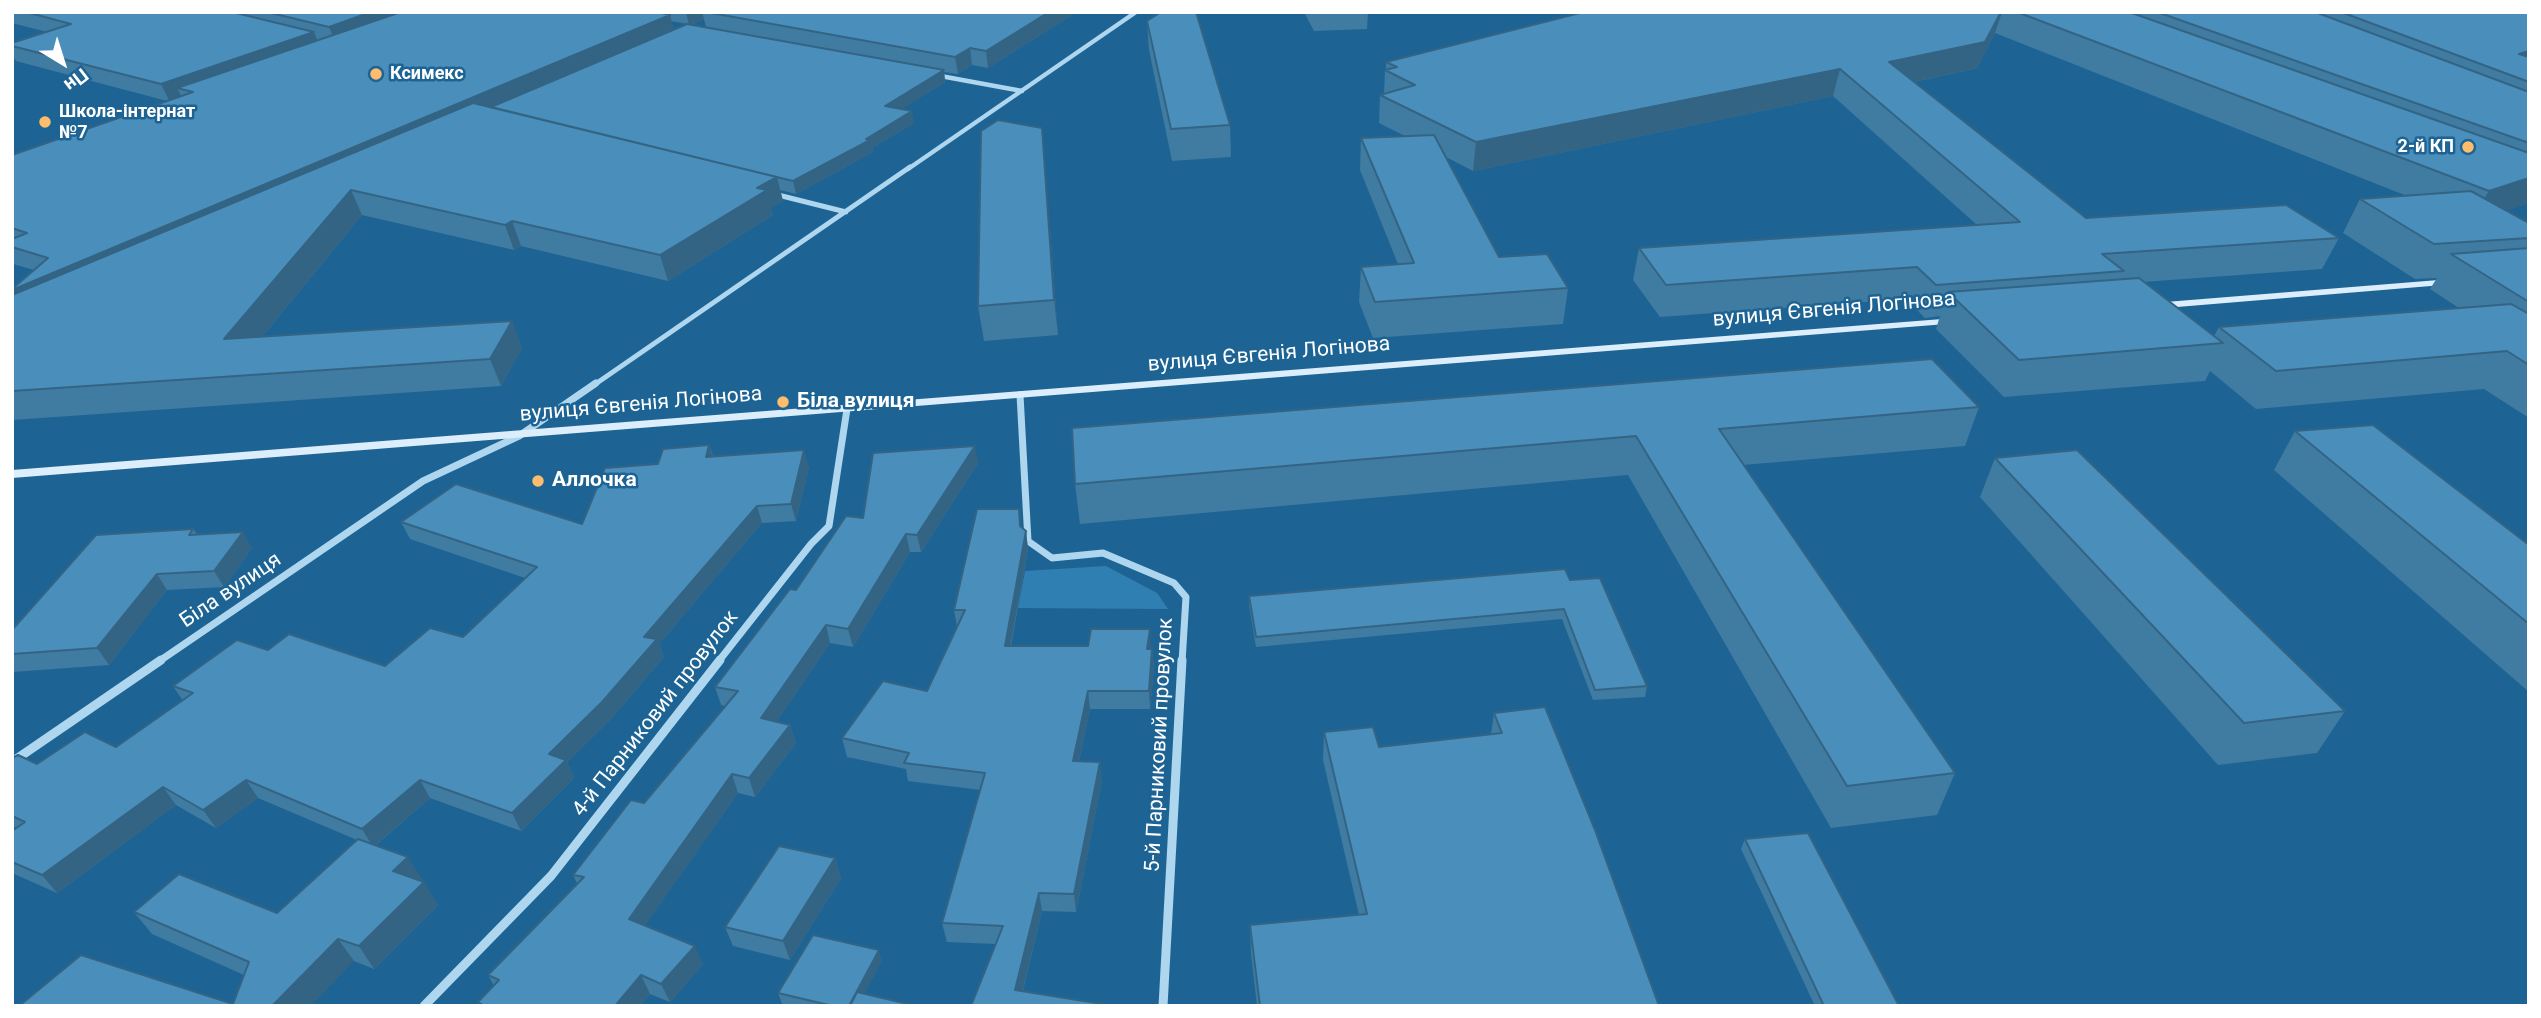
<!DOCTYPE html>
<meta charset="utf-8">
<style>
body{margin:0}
#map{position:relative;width:2541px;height:1018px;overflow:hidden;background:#1d6494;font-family:Roboto,sans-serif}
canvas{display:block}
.frame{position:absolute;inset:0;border:14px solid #fff;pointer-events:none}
.north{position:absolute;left:28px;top:28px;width:70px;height:70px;-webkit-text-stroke:5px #1d6494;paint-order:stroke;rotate:142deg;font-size:19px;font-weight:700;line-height:28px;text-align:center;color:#fff}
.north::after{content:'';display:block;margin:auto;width:24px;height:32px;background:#fff;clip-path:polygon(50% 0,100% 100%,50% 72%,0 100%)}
</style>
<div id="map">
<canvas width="2541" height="1018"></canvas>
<div class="frame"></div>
<div class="north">Пн</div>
</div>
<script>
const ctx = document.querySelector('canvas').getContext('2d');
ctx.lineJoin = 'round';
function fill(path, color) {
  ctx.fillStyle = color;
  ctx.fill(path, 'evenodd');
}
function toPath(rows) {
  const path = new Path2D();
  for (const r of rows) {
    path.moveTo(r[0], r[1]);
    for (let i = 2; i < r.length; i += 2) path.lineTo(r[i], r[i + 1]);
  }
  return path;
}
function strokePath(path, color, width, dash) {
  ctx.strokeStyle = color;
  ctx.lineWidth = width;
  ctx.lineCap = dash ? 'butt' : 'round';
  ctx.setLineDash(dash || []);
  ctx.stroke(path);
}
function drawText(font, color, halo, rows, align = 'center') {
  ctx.font = font + ' Roboto,sans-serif';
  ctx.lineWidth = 5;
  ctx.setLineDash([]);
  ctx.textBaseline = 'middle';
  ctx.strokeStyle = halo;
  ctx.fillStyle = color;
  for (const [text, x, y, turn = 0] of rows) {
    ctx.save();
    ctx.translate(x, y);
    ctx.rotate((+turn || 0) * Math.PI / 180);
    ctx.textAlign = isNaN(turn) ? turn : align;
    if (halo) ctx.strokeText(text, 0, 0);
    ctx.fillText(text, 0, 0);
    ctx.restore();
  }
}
fill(toPath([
 [1106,566,1157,593,1168,609,1018,608,1025,571]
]), '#307fb2');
strokePath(toPath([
 [935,75,1022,91],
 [908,169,1136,12]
]), '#aed6ef', 4.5);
strokePath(toPath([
 [774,194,846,212],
 [594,385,910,167]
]), '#aed6ef', 5);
strokePath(toPath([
 [1020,395,1028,541,1052,558,1103,553,1174,583,1186,597,1182,662],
 [158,662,423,481,519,436,596,383],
 [718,662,811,544,829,526,847,409]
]), '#aed6ef', 7);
strokePath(toPath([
 [12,762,161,660],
 [424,1006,551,876,720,660],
 [1163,1006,1182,660]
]), '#aed6ef', 9);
fill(toPath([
 [2451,279,2455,280,2455,284,2153,309,2147,306,2153,303,2451,279],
 [1955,318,1959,319,1959,323,12,478,12,470,1955,318]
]), '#dceefb');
fill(toPath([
 [12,12,1077,12,988,68,972,65,958,74,944,72,945,82,901,109,914,123,872,148,873,152,796,194,780,190,783,201,771,208,773,215,668,281,521,246,514,250,362,215,262,337,522,348,501,386,12,420,12,289,34,270,13,264,12,262,12,155,167,101,16,61,12,55,12,43,47,32,12,23],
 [704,19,706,27,690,25],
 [671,21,682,23,687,24,674,30],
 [1304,12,1368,12,1367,29,1314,31],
 [1571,12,2529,12,2529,203,2506,210,2529,223,2529,418,2484,389,2256,409,2210,371,2205,381,2004,397,1936,329,1940,316,1925,318,1906,299,1660,317,1633,280,1639,248,1977,225,1833,96,1473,171,1446,157,1499,257,1568,288,1563,324,1373,338,1359,302,1361,267,1398,264,1360,170,1361,138,1405,136,1379,123,1380,95,1384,94,1385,70,1386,70,1386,62,1576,15],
 [1995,33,2407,196,2360,199,2343,233,2415,279,2437,278,2430,289,2459,308,2219,327,2214,336,2143,282,2322,269,2339,238,2086,218,1914,82,1977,68],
 [1147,21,1230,125,1231,157,1172,161,1149,50],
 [1042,128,1058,335,984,341,978,306],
 [1979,407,1965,446,1743,465,1955,773,1937,815,1831,828,1628,475,1080,524,1075,484],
 [2295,431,2529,545,2529,692,2274,470],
 [709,445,713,456,809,467,796,521,762,523,659,644,664,657,610,720,567,762,574,778,521,831,430,798,376,845,422,879,421,881,438,905,374,969,354,961,233,1004,244,975,152,934,134,912,277,913,357,840,258,798,216,828,176,805,57,893,12,873,12,831,17,828,12,826,12,758,37,764,116,747,183,701,173,686,268,650,385,666,463,637,525,578,410,539,401,522,582,524,658,464],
 [1995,458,2345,711,2317,753,2218,765,1980,497],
 [978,463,921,552,910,552,853,647,830,643,777,721,790,725,796,743,755,797,738,793,645,925,703,964,670,1002,650,994,640,1006,480,1006,478,1002,494,986,488,975,577,883,573,875,644,803,725,706,721,705,715,687,796,590,863,518],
 [193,529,197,534,252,548,224,587,167,590,109,665,12,672,12,630],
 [1026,531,1028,549,1011,646,1152,649,1154,667,1150,709,1090,709,1079,761,1102,780,1076,912,1042,911,1023,991,971,1006,996,944,947,942,942,923,981,790,908,781,906,769,847,757,842,738,927,691,957,627,954,610],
 [1570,580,1647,686,1645,697,1593,700,1562,619,1256,647,1249,606,1249,596],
 [1494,713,1659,1006,1257,1006,1251,953,1250,925,1359,915,1323,760,1324,732,1379,747,1491,734],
 [1745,839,1899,1006,1815,1006,1741,849],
 [835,858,841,878,790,960,733,946,725,927],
 [882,960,864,994,916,1006,791,1006,782,1004,778,993]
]), '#407ba2');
fill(toPath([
 [371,12,425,12,336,43,329,27],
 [686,12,702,12,704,19,689,25],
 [1049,12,1077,12,988,68,986,51],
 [2002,12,1995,33,1977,68,1881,89,1889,62],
 [670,15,674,31,491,107,12,298,12,290],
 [314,32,321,49,177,88,182,97,170,102,161,84],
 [970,48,972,65,958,74,955,57],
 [2529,51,2529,73,2519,54],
 [1840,69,1833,96,1473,171,1476,142],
 [944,70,945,82,887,118,885,106],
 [912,111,914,123,872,148,873,152,796,194,793,181],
 [1042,128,1045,159,1058,335,1054,300],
 [777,177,783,201,771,208,773,215,668,281,660,255,757,188],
 [2529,178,2529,203,2471,221,2489,191],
 [351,190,362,215,238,366,224,339],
 [512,221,521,246,514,250,505,225],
 [512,321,522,348,501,386,490,359],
 [709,445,714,462,706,457],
 [975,446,978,463,921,552,917,535],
 [804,450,809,467,796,521,791,504],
 [757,506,762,523,659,644,664,657,610,720,567,762,574,778,521,831,512,813,549,754,644,637],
 [1026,531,1028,549,1007,664,1005,646],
 [243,532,252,548,224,587,214,571],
 [906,534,910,552,853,647,848,629],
 [157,574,167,590,109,665,97,648],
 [826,625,830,643,767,736,761,718],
 [1150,629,1151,647,1149,667,1147,649],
 [1152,649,1154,667,1150,709,1149,691],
 [1088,691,1090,709,1075,779,1073,761],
 [790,725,796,743,755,797,749,778],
 [1100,762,1102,780,1076,912,1074,894],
 [732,774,738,793,637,937,629,919],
 [246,780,258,798,216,828,203,810],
 [420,780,430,798,373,847,362,829],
 [163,787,176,805,57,893,42,875],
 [408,857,422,879,407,893,393,871],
 [835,858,841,878,790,960,783,941],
 [424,882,438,905,374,969,359,946],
 [1039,893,1042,911,1019,1006,1015,990],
 [338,939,354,961,311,1006,272,1006],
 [695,946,703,964,670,1002,661,984],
 [879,950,882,960,858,1006,849,1006],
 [641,975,650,994,640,1006,615,1006]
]), '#346484');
const building = toPath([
 [26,12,232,12,314,32,161,84,12,46,12,43,71,24,26,12],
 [267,12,371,12,329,27,267,12],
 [401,12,657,12,670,15,12,290,12,289,48,258,12,247,12,239,27,233,12,228,12,155,193,92,177,88,401,12],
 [706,12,1049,12,986,51,970,48,955,57,706,12],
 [1161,12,1196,12,1230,125,1171,129,1147,21,1161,12],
 [1584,12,2001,12,1985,42,1889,62,2086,218,2286,205,2339,238,2102,254,2124,271,1936,285,1917,267,1666,285,1639,248,2020,222,1840,69,1476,142,1380,95,1415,85,1385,70,1397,67,1386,62,1584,12],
 [2017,12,2129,12,2529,153,2529,178,2489,191,2017,12],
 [2157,12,2315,12,2529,92,2529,143,2157,12],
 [2341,12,2529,12,2529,51,2519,54,2529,57,2529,82,2341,12],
 [687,24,944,70,885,106,912,111,866,139,870,140,793,181,491,107,687,24],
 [473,103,777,177,757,188,767,190,660,255,512,221,505,225,351,190,224,339,512,321,490,359,12,391,12,295,473,103],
 [998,120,1042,128,1054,300,978,306,981,131,998,120],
 [1434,135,1499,257,1547,254,1568,288,1375,302,1361,267,1414,263,1361,138,1434,135],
 [2471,191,2529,223,2529,238,2434,244,2360,199,2471,191],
 [2529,248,2529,302,2451,254,2529,248],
 [2139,278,2223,343,2019,360,1948,292,2139,278],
 [2511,304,2529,314,2529,365,2507,351,2276,371,2219,327,2511,304],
 [1932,359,1979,407,1719,429,1955,773,1847,786,1636,436,1075,484,1072,428,1932,359],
 [2373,425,2529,545,2529,624,2295,431,2373,425],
 [709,445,706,457,804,450,791,504,757,506,644,637,657,639,602,702,549,754,566,760,512,813,420,780,362,829,246,780,203,810,163,787,42,875,12,862,12,831,25,822,12,816,12,758,18,755,37,764,85,732,116,747,193,693,173,686,237,640,268,650,289,634,385,666,430,628,463,637,537,567,401,522,456,484,582,524,605,468,658,464,663,449,709,445],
 [975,446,917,535,906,534,848,629,826,625,761,718,790,725,749,778,732,774,629,919,695,946,661,984,641,975,615,1006,485,1006,478,1002,499,980,488,975,584,877,573,875,631,800,644,803,738,691,715,687,790,589,796,590,846,516,863,518,873,453,975,446],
 [2077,450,2345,711,2244,723,1995,458,2077,450],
 [977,509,1019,509,1020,526,1026,531,1005,646,1088,646,1091,629,1150,629,1147,649,1152,649,1149,691,1088,691,1073,761,1100,762,1074,894,1039,893,1015,990,1102,1004,1102,1006,971,1006,1003,926,942,923,985,773,904,763,909,753,842,738,883,681,927,691,965,610,954,610,977,509],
 [193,529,189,535,243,532,214,571,157,574,97,648,12,654,12,630,96,535,193,529],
 [1565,569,1570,580,1600,578,1647,686,1595,690,1564,609,1256,637,1249,596,1565,569],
 [1545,707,1595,830,1659,1006,1260,1006,1250,925,1367,914,1324,732,1373,727,1379,747,1502,733,1494,713,1545,707],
 [1808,833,1899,1006,1824,1006,1745,839,1808,833],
 [358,839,408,857,393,871,424,882,359,946,338,939,272,1006,19,1006,81,955,233,1004,249,962,134,912,179,874,277,913,358,839],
 [779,846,835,858,783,941,725,927,779,846],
 [813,935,879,950,849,1006,833,1006,778,993,813,935],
 [857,992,916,1006,850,1006,857,992]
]);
fill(building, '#4a8fbc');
strokePath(building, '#346484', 2);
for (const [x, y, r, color] of [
 [376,74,7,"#febd6d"],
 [45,122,7,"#febd6d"],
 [2468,147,7,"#febd6d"],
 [783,402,7,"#febd6d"],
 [538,481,7,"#febd6d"]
]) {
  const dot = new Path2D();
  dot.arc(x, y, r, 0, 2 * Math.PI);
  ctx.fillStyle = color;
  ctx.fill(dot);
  strokePath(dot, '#1d6494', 2.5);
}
drawText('bold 18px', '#fff', '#1d6494', [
 ["Ксимекс",390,74],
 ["Школа-інтернат",59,112],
 ["№7",59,133],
 ["2-й КП",2454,147,"right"]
], 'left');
drawText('21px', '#fff', '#1d6494', [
 ["вулиця Євгенія Логінова",1834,310,-5],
 ["вулиця Євгенія Логінова",1269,355,-5],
 ["вулиця Євгенія Логінова",641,405,-5],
 ["Біла вулиця",231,591,-34],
 ["4-й Парниковий провулок",656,714,-52],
 ["5-й Парниковий провулок",1160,745,-87]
]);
drawText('bold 21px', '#fff', '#1d6494', [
 ["Біла вулиця",797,402],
 ["Аллочка",552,481]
], 'left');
</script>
